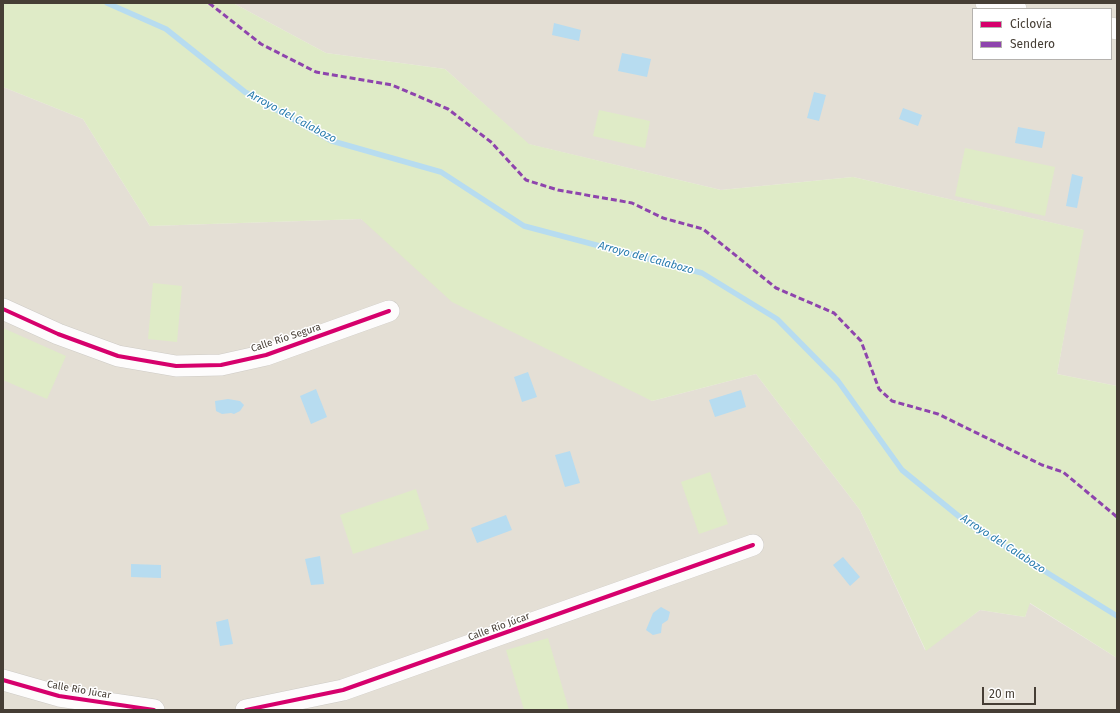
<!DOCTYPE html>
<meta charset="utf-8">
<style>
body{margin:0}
#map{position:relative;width:1120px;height:713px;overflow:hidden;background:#f0ede8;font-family:"Fira Sans",sans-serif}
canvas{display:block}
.frame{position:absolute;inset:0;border:4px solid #463e35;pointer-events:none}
.legend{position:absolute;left:972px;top:8px;width:140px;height:52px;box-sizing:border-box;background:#fff;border:1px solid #b5b2ae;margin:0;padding:5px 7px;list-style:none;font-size:12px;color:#463e35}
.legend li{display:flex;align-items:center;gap:8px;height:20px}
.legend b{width:20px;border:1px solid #b5b2ae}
.scale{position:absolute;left:982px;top:687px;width:54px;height:18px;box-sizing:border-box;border:2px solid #463e35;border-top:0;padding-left:5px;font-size:12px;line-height:14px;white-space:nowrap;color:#463e35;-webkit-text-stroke:3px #fff;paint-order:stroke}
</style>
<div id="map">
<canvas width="1120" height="713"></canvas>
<div class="frame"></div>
<ul class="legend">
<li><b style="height:5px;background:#d6006c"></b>Ciclovía</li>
<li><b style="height:5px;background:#8e44ad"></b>Sendero</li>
</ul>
<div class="scale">20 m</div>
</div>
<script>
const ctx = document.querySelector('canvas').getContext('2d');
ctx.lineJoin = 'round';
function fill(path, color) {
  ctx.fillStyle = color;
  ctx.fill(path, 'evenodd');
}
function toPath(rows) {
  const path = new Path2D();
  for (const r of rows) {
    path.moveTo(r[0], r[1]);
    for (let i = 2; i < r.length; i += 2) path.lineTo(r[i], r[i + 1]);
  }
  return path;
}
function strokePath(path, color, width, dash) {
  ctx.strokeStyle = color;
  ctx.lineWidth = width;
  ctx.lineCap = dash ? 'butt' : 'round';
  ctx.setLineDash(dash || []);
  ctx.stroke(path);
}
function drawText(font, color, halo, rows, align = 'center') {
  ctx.font = font + ' "Fira Sans",sans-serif';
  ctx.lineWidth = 3;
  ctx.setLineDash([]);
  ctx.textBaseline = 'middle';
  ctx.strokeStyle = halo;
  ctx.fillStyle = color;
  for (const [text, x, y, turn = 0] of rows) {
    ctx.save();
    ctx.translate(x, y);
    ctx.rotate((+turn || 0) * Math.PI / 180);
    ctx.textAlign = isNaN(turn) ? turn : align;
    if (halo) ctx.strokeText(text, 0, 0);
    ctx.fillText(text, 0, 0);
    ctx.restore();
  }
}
fill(toPath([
 [233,3,1117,3,1117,386,1057,374,1083,230,853,177,721,190,528,144,445,69,326,53],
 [973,9,1111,9,1111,59,973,59],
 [3,87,83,119,150,226,361,219,652,401,756,374,860,510,925,650,980,610,1025,617,1029,603,1117,658,1117,710,3,710]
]), '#e4dfd5');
fill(toPath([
 [3,3,233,3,326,53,445,69,529,144,721,190,853,177,1084,230,1057,374,1117,386,1117,658,1030,603,1025,617,980,610,926,651,860,510,756,374,652,401,452,302,361,219,150,226,83,119,3,87],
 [599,110,650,121,645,148,593,136],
 [965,148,1055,167,1045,216,955,196],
 [153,283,182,286,177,342,148,339],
 [3,328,66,356,47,399,3,380],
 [710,472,728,524,699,534,681,482],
 [416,489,429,529,353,554,340,515],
 [548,638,569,710,524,710,506,650]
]), '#dfebc7');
fill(toPath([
 [554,23,581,30,579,41,552,35],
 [622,53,651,59,647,77,618,71],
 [814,92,826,95,819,121,807,118],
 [903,108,922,115,918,126,899,119],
 [1018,127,1045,132,1042,148,1015,143],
 [1072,174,1083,177,1077,208,1066,206],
 [528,372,537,397,522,402,514,377],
 [316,389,327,417,311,424,300,396],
 [741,390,746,407,715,417,709,400],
 [228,399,240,401,244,405,240,411,234,414,231,413,222,414,216,411,215,401],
 [570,451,580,483,565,487,555,455],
 [506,515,512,530,477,543,471,528],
 [320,556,324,584,311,585,305,559],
 [843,557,860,577,850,586,833,565],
 [131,564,161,565,161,578,131,577],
 [661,607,670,612,668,620,662,624,661,633,653,635,646,630,653,613],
 [228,619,233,644,220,646,216,622]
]), '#b7dcf0');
strokePath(toPath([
 [107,3,166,29,245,92,332,141,441,172,524,226,702,273,777,319,838,381,902,470,967,523,1117,616]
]), '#b7dcf0', 5.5);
const minor = toPath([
 [986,3,1016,9],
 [1111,28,1117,29],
 [3,309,58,334,118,356,176,366,221,365,266,355,389,311],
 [3,680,59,696,154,710],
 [246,710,343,690,753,545]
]);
strokePath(minor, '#cecbc6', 22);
strokePath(minor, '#fdfcfc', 21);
strokePath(toPath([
 [209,3,261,44,316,72,392,85,448,109,491,142,526,180,558,190,632,203,663,218,703,229,776,288,834,313,861,341,879,389,892,401,938,414,1042,465,1063,472,1117,517]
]), '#8e44ad', 3, [6, 3]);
strokePath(toPath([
 [3,309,58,334,118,356,176,366,221,365,266,355,389,311],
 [3,680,59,696,154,710],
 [246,710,343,690,753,545]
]), '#d6006c', 4);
drawText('10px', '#463e35', '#fff', [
 ["Calle Río Segura",286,338,-18],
 ["Calle Río Júcar",499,627,-20],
 ["Calle Río Júcar",79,690,10]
]);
drawText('italic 11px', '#297cae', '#fff', [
 ["Arroyo del Calabozo",292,117,28],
 ["Arroyo del Calabozo",646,258,15],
 ["Arroyo del Calabozo",1003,544,33]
]);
</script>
